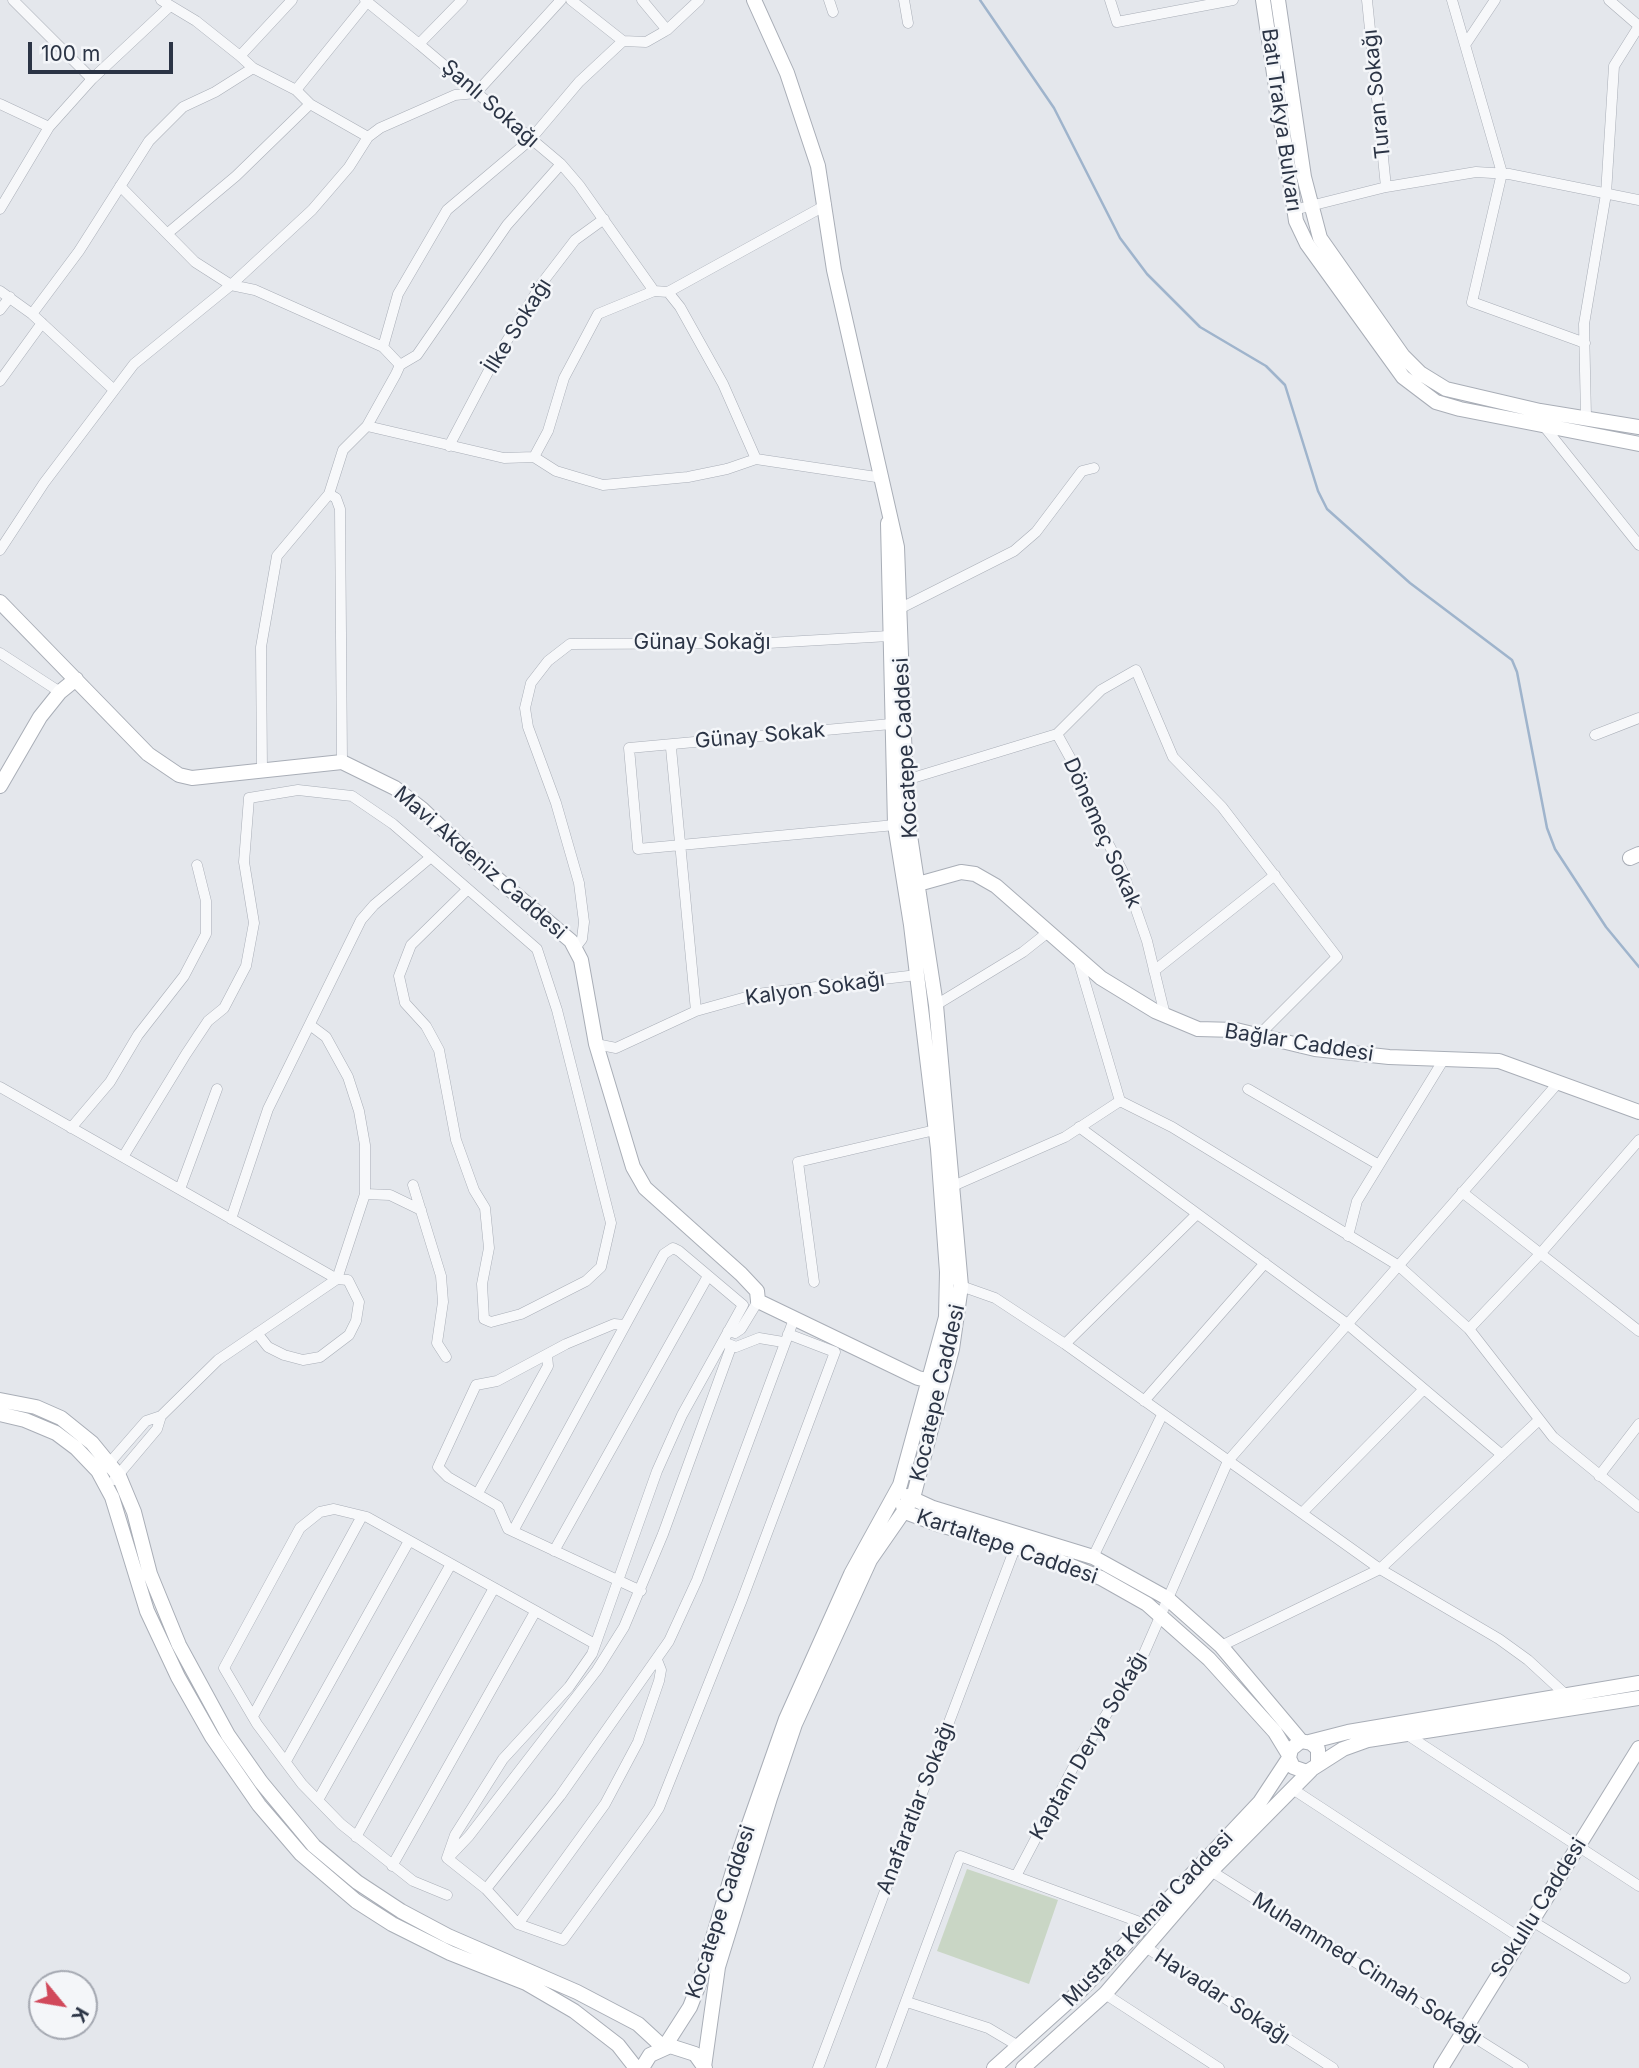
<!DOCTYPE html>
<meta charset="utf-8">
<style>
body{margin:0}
#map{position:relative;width:1639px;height:2068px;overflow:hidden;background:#e4e7ec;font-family:Inter,sans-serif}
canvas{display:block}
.north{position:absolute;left:28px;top:1970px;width:70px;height:70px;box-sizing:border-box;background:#f4f6f9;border:2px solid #a4a8b1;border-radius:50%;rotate:120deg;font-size:19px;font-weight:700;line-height:28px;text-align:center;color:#2b3445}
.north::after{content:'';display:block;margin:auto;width:24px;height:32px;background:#d1495b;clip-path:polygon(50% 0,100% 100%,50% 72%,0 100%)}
.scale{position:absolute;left:28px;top:42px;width:145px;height:32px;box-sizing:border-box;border:4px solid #2b3445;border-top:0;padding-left:9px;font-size:21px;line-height:24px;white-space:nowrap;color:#2b3445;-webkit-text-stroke:5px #f4f6f9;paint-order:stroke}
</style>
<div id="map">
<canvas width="1639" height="2068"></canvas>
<div class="north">K</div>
<div class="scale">100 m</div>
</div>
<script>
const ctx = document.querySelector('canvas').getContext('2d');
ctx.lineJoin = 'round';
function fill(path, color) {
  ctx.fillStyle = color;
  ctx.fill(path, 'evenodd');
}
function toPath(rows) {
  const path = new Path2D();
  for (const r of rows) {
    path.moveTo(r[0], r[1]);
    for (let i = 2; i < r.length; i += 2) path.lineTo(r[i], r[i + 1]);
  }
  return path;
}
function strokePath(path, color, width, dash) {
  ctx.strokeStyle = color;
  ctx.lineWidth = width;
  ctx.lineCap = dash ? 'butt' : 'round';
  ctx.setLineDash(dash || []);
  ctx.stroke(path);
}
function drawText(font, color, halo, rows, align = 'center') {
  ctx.font = font + ' Inter,sans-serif';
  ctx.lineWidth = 5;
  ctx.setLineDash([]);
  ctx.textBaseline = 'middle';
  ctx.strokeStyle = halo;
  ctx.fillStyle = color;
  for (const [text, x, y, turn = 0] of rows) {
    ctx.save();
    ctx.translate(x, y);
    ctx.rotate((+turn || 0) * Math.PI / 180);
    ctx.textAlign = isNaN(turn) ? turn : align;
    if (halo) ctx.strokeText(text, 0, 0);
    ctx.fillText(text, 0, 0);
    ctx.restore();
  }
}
fill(toPath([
 [967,1869,1058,1900,1029,1984,937,1951]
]), '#c9d6c5');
strokePath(toPath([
 [980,0,1054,108,1120,238,1147,274,1200,327,1266,366,1285,385,1318,491,1327,509,1410,583,1512,660,1517,672,1547,828,1555,849,1606,927,1639,967]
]), '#9fb4cc', 2.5);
const street = toPath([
 [13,0,92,79],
 [161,0,196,21,240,56,292,0],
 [365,0,419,44,462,0],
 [571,0,623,41],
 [642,0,667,30],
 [829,0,833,12],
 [904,0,908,23],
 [1110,0,1117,22,1233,0],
 [1367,0,1386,187],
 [1452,0,1502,173,1472,302,1585,343],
 [1609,0,1639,26],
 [419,44,561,164],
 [1465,45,1495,0],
 [240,56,253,68,296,90,310,104,368,137],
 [296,90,367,2],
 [0,104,49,127],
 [120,186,195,262,231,285,255,290,383,347,398,294,447,210,530,140,579,82,623,41,646,42,667,30,699,0],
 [0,209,49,127,92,79,169,7],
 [1294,210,1386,187,1476,172,1509,174,1639,200],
 [168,233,236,176,310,104],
 [0,291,32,314,114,390],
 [668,292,680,307,723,384,756,459],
 [0,310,10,297],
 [32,314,79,251,149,141,183,107,215,92,253,68],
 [400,365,417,355,507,225,561,164,579,185,654,291],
 [0,381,42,323],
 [1586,417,1584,324,1606,194,1614,66,1639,26],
 [1543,425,1639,545],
 [367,426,504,458,534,457,548,431,564,378,598,314,654,291,668,292,826,205],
 [449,446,488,372,542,283,575,240,604,219],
 [534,457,556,471,603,485,688,477,727,469,756,459,883,478],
 [329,494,336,498,340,509,342,762],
 [0,550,44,483,134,364,231,285,312,210,349,167,368,137,380,128,455,95,476,93,561,0],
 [899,609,1014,551,1036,532,1082,471,1094,468],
 [0,653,60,692],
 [891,724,629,748,638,849,895,825],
 [1057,734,1073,763,1078,785,1123,872,1147,941,1165,1015],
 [1595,735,1639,718],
 [674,744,671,748,696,1011],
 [262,771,261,647,277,556,329,494,343,450,367,426,396,374,400,365,383,347],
 [906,780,1057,734,1101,690,1136,670,1173,757,1222,807,1337,957,1259,1035],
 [575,948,582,939,584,922,579,883,556,803,528,727,525,708,531,683,548,661,570,644,768,643,889,636],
 [1154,971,1275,875],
 [936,1005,1023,952,1047,933],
 [596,1044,616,1048,696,1011,757,994,917,975],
 [0,1087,337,1279,348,1280,359,1302,356,1321,349,1335,320,1357,303,1360,284,1355,268,1347,257,1333],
 [1248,1089,1379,1165],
 [1120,1101,1172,1127,1399,1266,1469,1329,1553,1437,1639,1507],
 [1079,1127,1346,1323,1502,1455],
 [71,1128,110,1082,138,1035,184,976,206,934,206,901,197,865],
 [123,1157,186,1054,208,1021,224,1008,246,966,254,923,244,862,249,798,298,790,352,796,393,824,537,949,557,1010,611,1223,601,1267,586,1281,521,1314,491,1322,484,1319,482,1284,489,1248,485,1208,474,1190,456,1140,439,1050,426,1026,405,1003,399,976,411,945,468,889],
 [413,1185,441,1276,443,1302,437,1343,446,1357],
 [953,1186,1065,1137,1120,1101,1078,959],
 [180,1189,217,1089],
 [1462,1192,1639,1331],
 [365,1194,390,1195,421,1210],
 [231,1219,268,1109,361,920,374,905,431,857],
 [1348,1236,1357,1201,1444,1059],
 [814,1282,798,1162,935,1130],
 [961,1286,995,1298,1065,1344,1380,1569,1499,1639,1528,1660,1565,1694],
 [624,1325,614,1324,566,1344,497,1381,476,1385,438,1467,448,1477,498,1506,508,1529,641,1591],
 [1469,1329,1540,1254,1639,1140],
 [728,1331,735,1333,741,1329,758,1301],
 [726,1343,736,1347,759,1338,783,1342],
 [1065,1344,1197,1214],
 [1144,1401,1265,1263],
 [105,1468,146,1421,161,1416,218,1360,337,1279,365,1194,365,1145,359,1111,348,1077,326,1037,310,1025],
 [1599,1476,1639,1424],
 [114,1480,157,1429,161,1416],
 [478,1493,548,1366,547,1355],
 [1303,1512,1423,1390],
 [554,1551,708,1276],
 [1093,1557,1162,1415],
 [1221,1646,1380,1569,1539,1420],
 [253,1716,362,1516],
 [1406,1734,1639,1886],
 [286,1761,409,1541],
 [1291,1788,1519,1937],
 [318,1800,451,1564],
 [356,1837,494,1588],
 [450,1856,469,1836,597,1670,624,1627,663,1534,731,1347],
 [447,1858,455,1835,503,1759,569,1687,592,1654,657,1471,682,1415,743,1305,679,1251,673,1248,664,1254,513,1531],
 [447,1858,486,1889,518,1924,563,1940,651,1820,659,1808,742,1600,835,1352,788,1334],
 [392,1866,535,1612],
 [1211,1871,1523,2068],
 [1016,1876,1075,1764,1142,1658,1228,1461,1558,1083],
 [486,1889,560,1796,669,1641,697,1580,794,1319],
 [447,1895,413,1881,341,1824,302,1784,257,1724,224,1668,300,1528,320,1512,334,1509,367,1517,595,1644],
 [1532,1921,1625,1978],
 [518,1924,605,1804,638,1742,659,1681,661,1670,657,1660],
 [1147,1948,1333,2068],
 [1105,1994,1219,2068],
 [907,2002,988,2028,1020,2047],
 [818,2068,1015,1548],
 [881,2068,960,1856,1145,1924]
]);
const secondary = toPath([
 [1263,0,1296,221,1307,244,1403,377,1436,402,1460,409,1639,444],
 [1278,0,1304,177,1320,238,1403,356,1420,373,1446,389,1540,411,1639,427],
 [0,602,148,754,179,775,192,778,342,762,395,788,422,809,474,859,571,941,581,960,596,1044,633,1167,645,1188,741,1274,757,1291,758,1301,918,1378,936,1382],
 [0,786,40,717,60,692,76,679],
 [1630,858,1639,854],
 [911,886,961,872,975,874,996,886,1101,978,1155,1011,1198,1029,1236,1030,1315,1049,1389,1057,1499,1061,1639,1112],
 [0,1400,36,1407,61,1418,92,1443,119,1476,134,1512,150,1574,179,1645,228,1735,261,1782,314,1846,357,1882,401,1911,448,1936,577,1992,638,2024,663,2047],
 [0,1414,25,1420,56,1433,76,1448,98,1471,112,1497,147,1611,178,1677,212,1737,259,1805,301,1854,356,1901,392,1924,450,1953,526,1983,574,2011,618,2045,636,2068],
 [907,1496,933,1508,1093,1557,1167,1598,1221,1646,1301,1741],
 [903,1506,905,1512,937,1524,1046,1556,1101,1578,1147,1604,1209,1659,1275,1732,1289,1755],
 [1309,1742,1348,1732,1639,1683],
 [1318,1763,1318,1749,1311,1743,1301,1741,1291,1749,1289,1758,1293,1767,1307,1772,1343,1749,1368,1740,1639,1698],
 [665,2046,690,2007,699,1984,736,1861,786,1719,851,1574,900,1485,946,1317,947,1272,938,1149,911,925,895,825,888,523],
 [704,2067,718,1967,770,1798,795,1724,870,1560,913,1498,952,1349,961,1286,936,1005,907,816,897,547,834,270,818,166,787,73,754,0],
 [642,2068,650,2055,670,2046,695,2054,705,2068],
 [994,2068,1081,1990,1145,1924,1260,1802,1289,1758],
 [1023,2068,1105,1994,1211,1871,1311,1770],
 [1441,2068,1639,1748]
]);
strokePath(street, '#a9aeb7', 11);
strokePath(secondary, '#a9aeb7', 16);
strokePath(street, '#f7f8fa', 10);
strokePath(secondary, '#fff', 14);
drawText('21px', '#2b3445', '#f4f6f9', [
 ["Turan Sokağı",1377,94,-96],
 ["Şanlı Sokağı",490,104,41],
 ["Batı Trakya Bulvarı",1281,120,82],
 ["İlke Sokağı",518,326,-58],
 ["Günay Sokağı",702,643],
 ["Günay Sokak",760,736,-5],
 ["Kocatepe Caddesi",906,748,-93],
 ["Dönemeç Sokak",1102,833,66],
 ["Mavi Akdeniz Caddesi",480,863,41],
 ["Kalyon Sokağı",815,989,-8],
 ["Bağlar Caddesi",1299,1043,9],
 ["Kocatepe Caddesi",938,1393,-77],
 ["Kartaltepe Caddesi",1007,1547,19],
 ["Kaptanı Derya Sokağı",1089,1746,-60],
 ["Anafaratlar Sokağı",916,1808,-69],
 ["Sokullu Caddesi",1539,1908,-58],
 ["Kocatepe Caddesi",721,1912,-72],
 ["Mustafa Kemal Caddesi",1148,1919,-46],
 ["Muhammed Cinnah Sokağı",1367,1969,32],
 ["Havadar Sokağı",1222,1997,33]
]);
</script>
